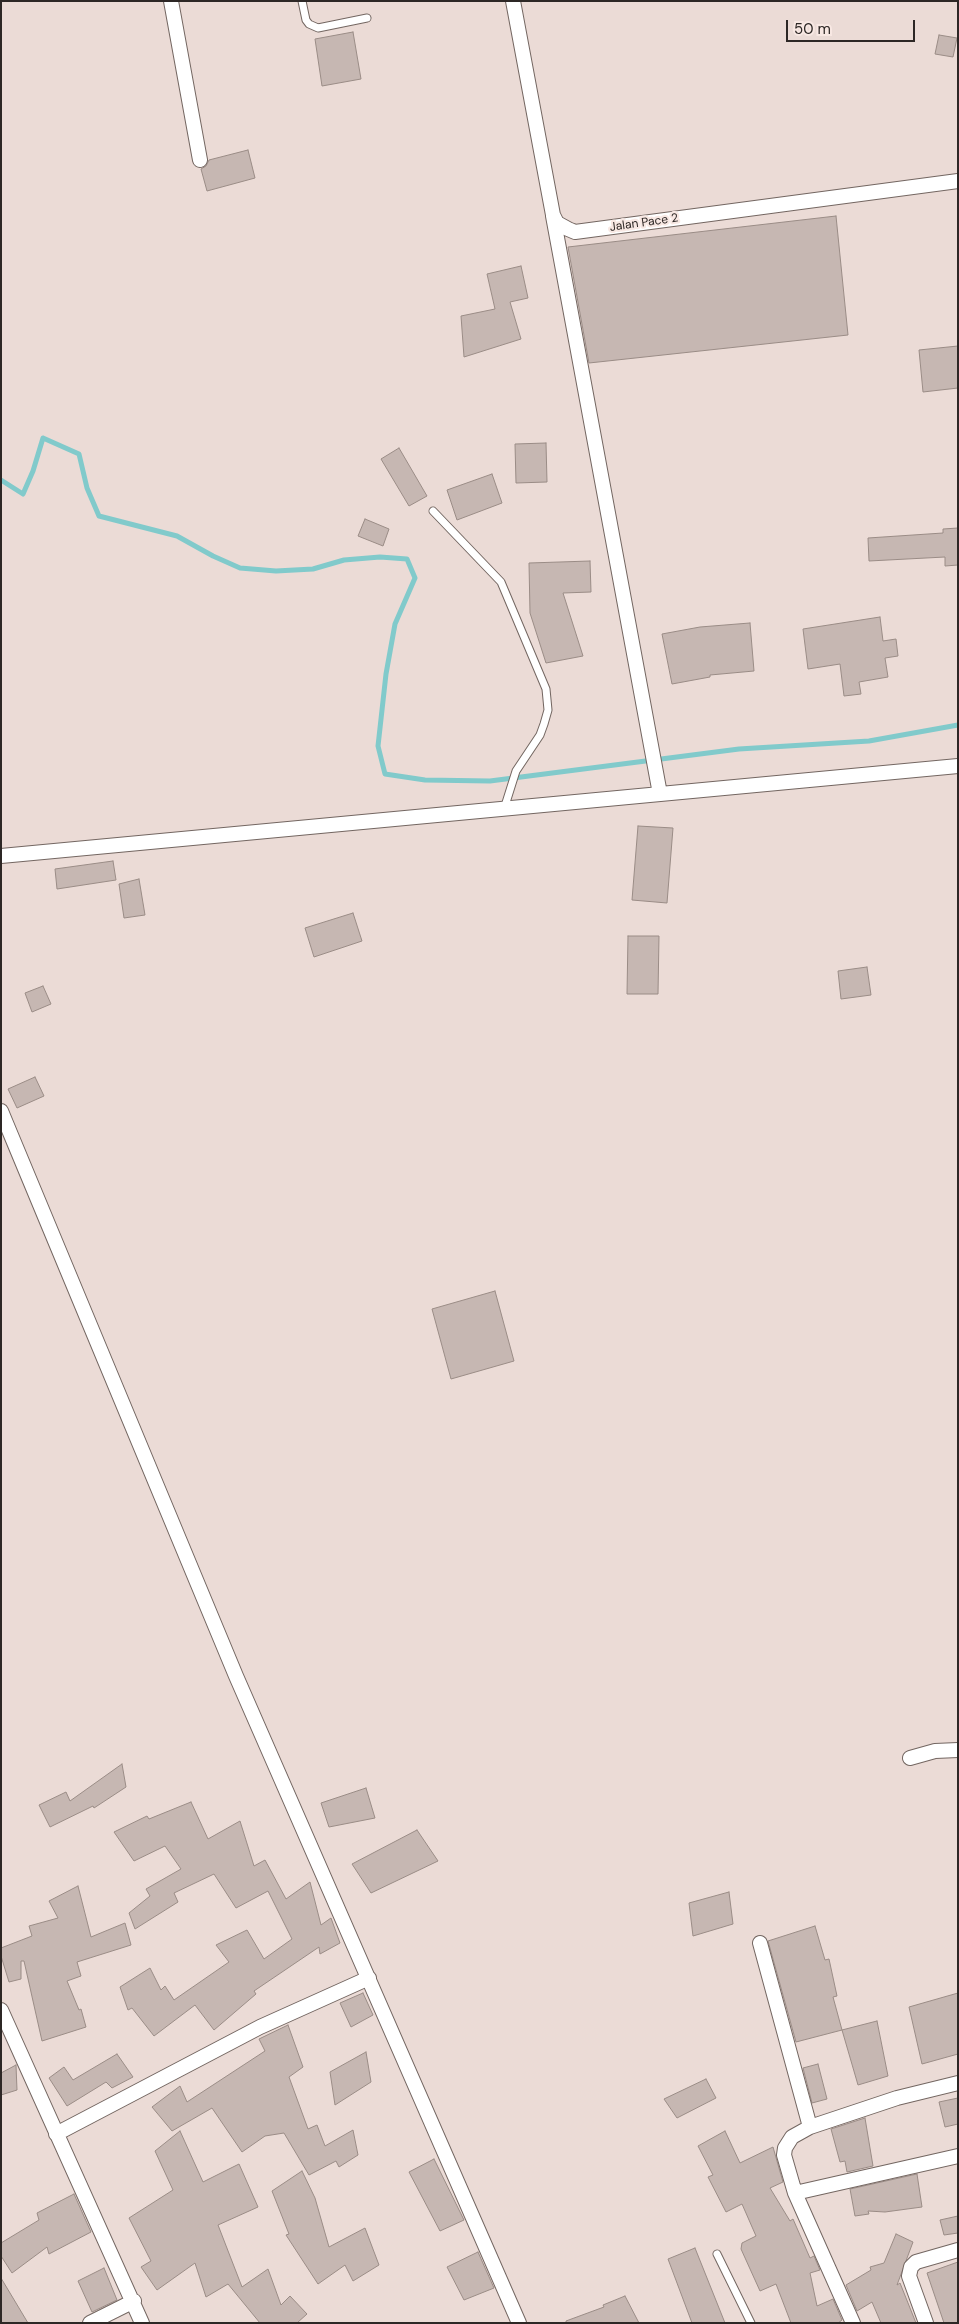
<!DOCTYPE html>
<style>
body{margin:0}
#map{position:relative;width:959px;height:2324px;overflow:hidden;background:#ebdbd6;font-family:"DM Sans",sans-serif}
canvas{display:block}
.frame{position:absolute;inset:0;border:2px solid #2d2725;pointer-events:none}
.scale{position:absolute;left:786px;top:20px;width:129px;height:22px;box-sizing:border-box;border:2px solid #2d2725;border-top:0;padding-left:6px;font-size:15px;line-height:18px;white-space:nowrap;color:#2d2725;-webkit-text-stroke:4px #f8e8e3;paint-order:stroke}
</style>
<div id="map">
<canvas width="959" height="2324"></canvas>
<div class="frame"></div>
<div class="scale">50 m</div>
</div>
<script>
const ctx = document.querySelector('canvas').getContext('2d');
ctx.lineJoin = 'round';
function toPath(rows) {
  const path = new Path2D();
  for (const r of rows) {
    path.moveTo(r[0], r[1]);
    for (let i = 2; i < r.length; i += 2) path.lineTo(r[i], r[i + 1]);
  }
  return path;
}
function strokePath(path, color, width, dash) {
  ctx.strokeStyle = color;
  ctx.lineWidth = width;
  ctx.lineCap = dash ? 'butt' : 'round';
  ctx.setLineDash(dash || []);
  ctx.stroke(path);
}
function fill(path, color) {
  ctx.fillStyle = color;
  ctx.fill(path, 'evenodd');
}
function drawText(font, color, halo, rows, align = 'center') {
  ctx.font = font + ' "DM Sans",sans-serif';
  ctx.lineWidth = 4.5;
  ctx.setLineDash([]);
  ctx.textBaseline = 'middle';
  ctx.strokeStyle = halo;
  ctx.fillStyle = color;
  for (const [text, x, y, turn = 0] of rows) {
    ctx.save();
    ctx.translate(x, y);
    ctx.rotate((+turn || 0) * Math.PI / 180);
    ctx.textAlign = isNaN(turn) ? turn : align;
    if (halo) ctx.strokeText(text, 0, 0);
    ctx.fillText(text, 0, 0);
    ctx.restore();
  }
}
strokePath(toPath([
 [1,480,23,494,33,471,43,438,79,454,87,488,99,516,177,536,213,556,240,568,276,571,313,569,344,560,380,557,407,559,415,578,395,624,386,674,378,746,385,774,425,780,490,781,739,749,869,741,958,725]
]), '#81cacb', 5);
const building = toPath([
 [353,32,361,79,322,86,315,39,353,32],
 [939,35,957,38,953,57,935,54,939,35],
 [248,150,255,178,207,191,201,169,206,166,209,160,248,150],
 [836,216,848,335,589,363,568,247,836,216],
 [521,266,528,298,510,302,521,339,464,357,461,316,495,309,487,274,521,266],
 [958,346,958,388,923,392,919,350,958,346],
 [546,443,547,482,516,483,515,444,546,443],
 [399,448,427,496,409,506,381,459,399,448],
 [492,474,502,503,457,520,447,490,492,474],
 [365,519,389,529,383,546,358,536,365,519],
 [958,528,958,565,945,566,945,557,869,561,868,538,943,533,943,529,958,528],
 [590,561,591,592,563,593,583,656,546,663,530,613,529,563,590,561],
 [880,617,883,641,896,639,898,656,885,658,888,677,859,682,861,694,844,696,840,664,808,669,803,629,880,617],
 [750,623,754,671,710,675,710,677,672,684,662,634,700,627,750,623],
 [638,826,673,828,667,903,632,900,638,826],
 [113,861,116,880,57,889,55,869,113,861],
 [139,879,145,915,124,918,119,884,139,879],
 [353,913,362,941,314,957,305,928,353,913],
 [628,936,659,936,658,994,627,994,628,936],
 [867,967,871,995,841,999,838,971,867,967],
 [43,986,51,1004,32,1012,25,993,43,986],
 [35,1077,44,1096,17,1108,8,1089,35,1077],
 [495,1291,514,1361,451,1379,432,1309,495,1291],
 [122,1764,126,1787,94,1808,93,1806,50,1827,39,1805,66,1792,70,1801,122,1764],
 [366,1788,375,1818,329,1827,321,1803,366,1788],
 [191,1802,208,1839,240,1821,254,1866,265,1860,286,1899,310,1882,321,1925,331,1918,340,1943,320,1954,319,1947,254,1991,256,1994,214,2030,195,2005,154,2036,132,2008,128,2010,120,1987,150,1968,161,1990,165,1986,174,2000,229,1962,216,1945,247,1930,264,1959,292,1939,268,1891,236,1908,214,1874,174,1893,178,1902,135,1929,129,1913,150,1896,146,1889,181,1869,165,1846,134,1861,114,1832,147,1816,149,1819,191,1802],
 [417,1830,438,1861,371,1893,352,1864,417,1830],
 [78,1886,91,1937,125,1923,131,1945,77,1962,81,1976,67,1981,79,2010,81,2009,86,2027,42,2041,24,1961,21,1961,21,1979,9,1982,1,1956,1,1948,32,1936,29,1926,58,1918,49,1901,78,1886],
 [729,1892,733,1924,693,1936,689,1903,729,1892],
 [815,1926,825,1960,829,1959,837,1996,833,1997,842,2030,796,2042,768,1941,815,1926],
 [363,1993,373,2015,351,2027,340,2003,363,1993],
 [958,1993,958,2054,922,2064,909,2007,958,1993],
 [877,2021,888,2076,858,2085,842,2030,877,2021],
 [288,2025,303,2067,289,2077,308,2129,317,2125,325,2146,353,2130,358,2155,339,2167,336,2161,309,2175,284,2133,265,2136,242,2152,212,2108,172,2131,152,2107,180,2086,187,2102,265,2051,259,2039,288,2025],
 [366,2052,371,2082,335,2105,330,2072,366,2052],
 [117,2054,133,2077,112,2088,106,2082,67,2106,49,2078,64,2067,73,2080,117,2054],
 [818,2064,827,2099,812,2103,803,2068,818,2064],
 [16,2065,17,2090,1,2095,1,2073,16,2065],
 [706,2079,716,2098,677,2118,664,2099,706,2079],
 [958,2098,958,2124,945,2127,939,2102,958,2098],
 [865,2118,873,2166,847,2172,845,2161,840,2162,831,2129,865,2118],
 [180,2131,203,2182,239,2164,258,2207,218,2225,242,2287,268,2269,281,2305,290,2296,307,2314,297,2323,260,2323,228,2284,206,2297,195,2263,157,2290,141,2267,151,2261,129,2218,173,2190,155,2151,180,2131],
 [725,2131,740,2163,773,2147,783,2182,770,2188,790,2221,793,2219,810,2258,814,2256,820,2270,810,2273,817,2306,833,2299,842,2320,838,2323,791,2323,776,2284,760,2291,741,2249,742,2243,756,2236,742,2204,726,2212,708,2177,713,2175,698,2146,725,2131],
 [434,2159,464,2220,440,2231,409,2172,434,2159],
 [302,2171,315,2198,329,2247,365,2228,379,2265,353,2281,345,2265,318,2284,286,2235,289,2234,272,2191,302,2171],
 [917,2174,922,2207,885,2212,868,2211,869,2214,855,2216,850,2189,917,2174],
 [74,2194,91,2232,49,2254,47,2247,12,2273,1,2256,1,2243,39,2220,37,2213,74,2194],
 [958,2216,958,2233,944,2235,940,2220,958,2216],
 [896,2234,913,2242,897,2285,900,2283,916,2323,881,2323,872,2302,857,2311,846,2285,871,2270,870,2267,884,2263,896,2234],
 [695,2248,725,2323,692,2323,668,2259,695,2248],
 [478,2252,494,2288,464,2300,447,2267,478,2252],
 [958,2262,958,2323,944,2323,927,2273,958,2262],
 [104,2268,117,2300,92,2312,78,2281,104,2268],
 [1,2278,28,2323,1,2323,1,2278],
 [625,2296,639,2323,566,2323,566,2321,604,2307,603,2305,625,2296]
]);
fill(building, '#c6b7b2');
strokePath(building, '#9a8c86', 1);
const service = toPath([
 [302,1,306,20,309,24,318,28,367,18],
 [433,511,501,582,546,689,548,710,544,724,540,735,516,771,504,809],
 [717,2254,751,2323]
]);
const minor = toPath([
 [171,1,200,160],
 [513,1,553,215,557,223,568,229,575,232,958,181],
 [553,216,660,794],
 [1,856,958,766],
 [1,1111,236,1676,519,2323],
 [910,1758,935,1751,958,1750],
 [760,1943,810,2127],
 [1,2010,142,2323],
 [56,2134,260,2027,369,1978],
 [795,2193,958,2156],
 [90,2323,134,2301],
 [853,2323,795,2193,784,2155,785,2148,792,2137,810,2127,897,2098,958,2083],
 [926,2323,909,2276,911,2267,916,2262,958,2250]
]);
strokePath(service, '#736661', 9);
strokePath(minor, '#736661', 16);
strokePath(service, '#fff', 7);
strokePath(minor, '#fff', 14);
drawText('12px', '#2d2725', '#f8e8e3', [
 ["Jalan Pace 2",644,223,-8]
]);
</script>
